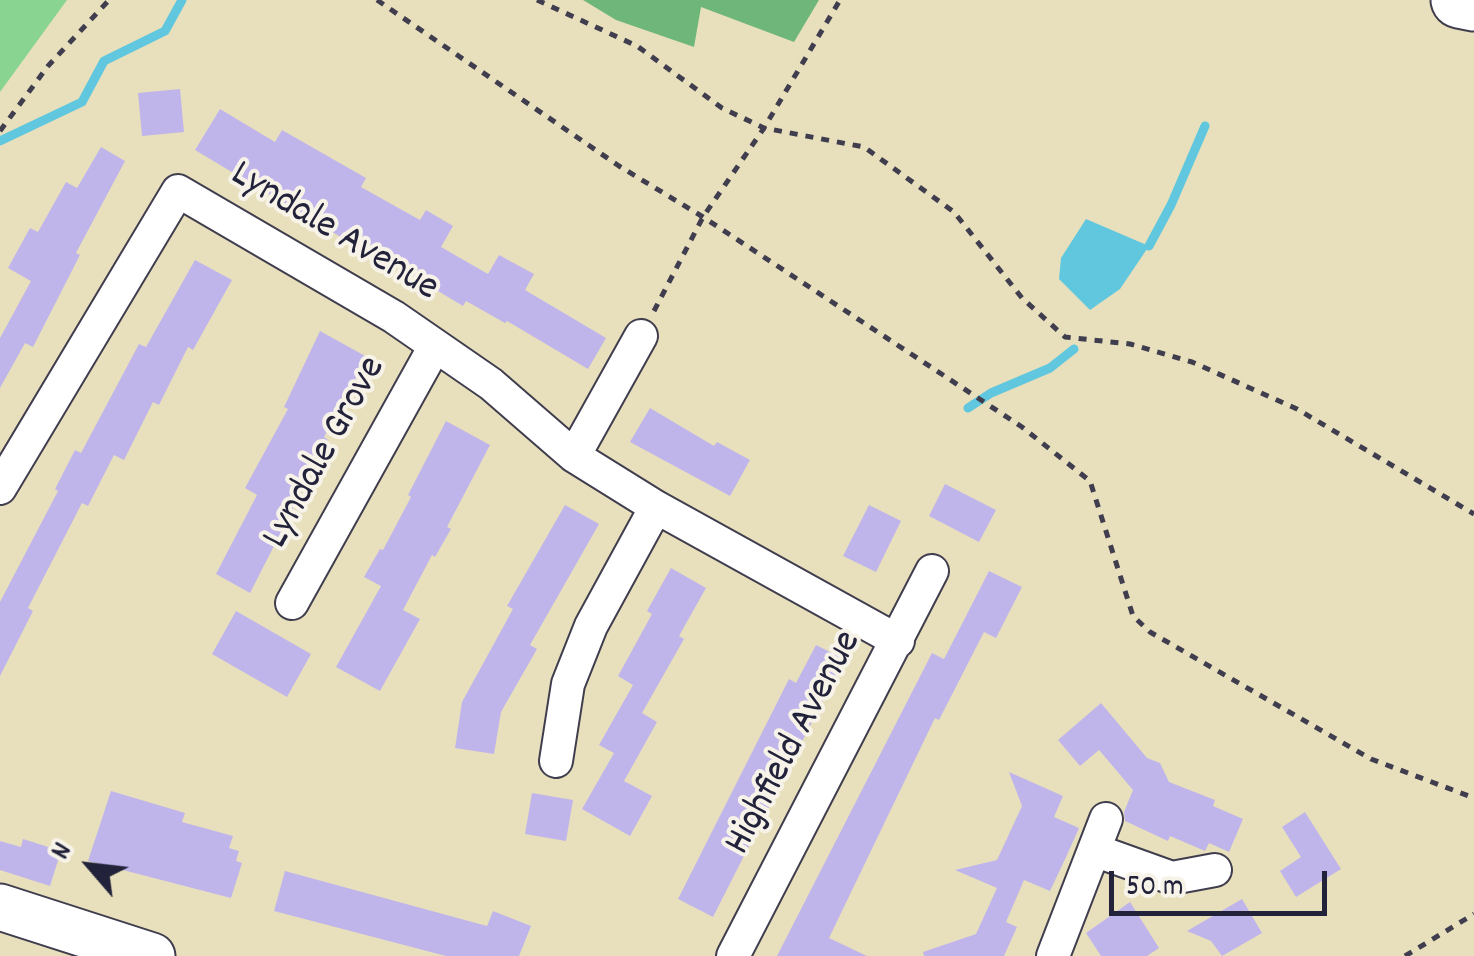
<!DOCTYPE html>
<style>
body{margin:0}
#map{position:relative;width:1474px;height:956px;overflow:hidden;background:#e8e0bc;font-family:Dekko,sans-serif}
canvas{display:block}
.north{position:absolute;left:40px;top:816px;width:100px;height:100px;-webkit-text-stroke:8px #f7f3e8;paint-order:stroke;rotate:298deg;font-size:28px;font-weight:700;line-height:40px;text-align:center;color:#22223b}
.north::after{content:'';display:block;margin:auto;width:35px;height:45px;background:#22223b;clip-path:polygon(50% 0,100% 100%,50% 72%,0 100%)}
.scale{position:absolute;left:1109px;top:871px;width:218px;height:45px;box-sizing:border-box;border:5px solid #22223b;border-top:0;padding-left:12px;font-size:30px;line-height:35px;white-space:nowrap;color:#22223b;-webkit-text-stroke:8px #f7f3e8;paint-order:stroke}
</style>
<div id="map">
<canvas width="1474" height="956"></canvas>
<div class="north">N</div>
<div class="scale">50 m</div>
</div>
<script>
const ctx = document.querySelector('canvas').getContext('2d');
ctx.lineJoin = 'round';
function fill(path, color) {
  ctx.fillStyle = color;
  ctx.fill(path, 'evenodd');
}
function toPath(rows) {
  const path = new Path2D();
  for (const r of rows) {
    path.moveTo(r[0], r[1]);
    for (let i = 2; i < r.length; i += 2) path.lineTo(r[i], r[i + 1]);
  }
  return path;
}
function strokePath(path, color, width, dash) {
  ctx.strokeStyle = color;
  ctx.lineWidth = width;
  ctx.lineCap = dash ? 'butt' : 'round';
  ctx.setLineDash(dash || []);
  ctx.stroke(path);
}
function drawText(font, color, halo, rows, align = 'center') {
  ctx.font = font + ' Dekko,sans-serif';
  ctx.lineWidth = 8;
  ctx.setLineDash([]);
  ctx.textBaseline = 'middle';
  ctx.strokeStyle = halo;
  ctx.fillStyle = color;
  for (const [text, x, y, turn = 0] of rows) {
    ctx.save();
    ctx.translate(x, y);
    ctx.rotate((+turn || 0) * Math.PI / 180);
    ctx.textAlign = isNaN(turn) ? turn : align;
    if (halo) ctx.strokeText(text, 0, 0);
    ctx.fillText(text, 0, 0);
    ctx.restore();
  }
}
fill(toPath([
 [0,0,67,0,0,92]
]), '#8ad491');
fill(toPath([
 [583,0,819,0,794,42,701,7,694,47,616,20]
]), '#6fb67b');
fill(toPath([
 [1086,219,1149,246,1120,289,1090,310,1059,279,1061,258]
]), '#60c7de');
strokePath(toPath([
 [0,141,82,102,104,61,165,31,182,0],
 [1149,246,1171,205,1205,126],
 [968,408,991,393,1050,368,1074,349]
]), '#60c7de', 9);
fill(toPath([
 [180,89,184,132,142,136,138,93],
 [220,109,275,142,282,130,366,178,361,187,420,220,426,210,453,226,441,247,488,274,499,255,534,274,525,290,606,338,588,369,507,321,505,323,466,301,463,306,383,258,381,261,195,150],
 [101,147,125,161,76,253,80,255,33,347,25,343,0,388,0,338,31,281,8,268,30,228,38,232,66,182,77,188],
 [195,260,232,280,193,350,188,347,159,405,153,402,124,460,114,455,88,506,82,503,28,608,33,611,0,676,0,602,58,491,55,489,75,450,81,453,139,344,146,347],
 [320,331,367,357,324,437,328,440,250,593,216,574,257,495,245,488,288,409,284,407],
 [650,408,714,446,717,442,750,460,730,496,630,442],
 [446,421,490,445,447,527,451,529,435,557,432,555,403,610,420,619,380,691,336,667,381,586,364,577,380,549,383,550,411,497,408,495],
 [945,484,996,510,979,542,929,516],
 [565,505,599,524,530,645,537,649,501,712,494,754,455,748,462,702,513,609,507,606],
 [869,505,901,521,876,572,843,556],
 [671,568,706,588,679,636,684,639,642,713,657,722,624,781,652,796,630,836,582,809,614,753,599,745,633,685,618,676,652,614,647,611],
 [989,571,1022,587,996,638,984,632,939,720,935,718,829,938,867,956,777,956,932,653,944,659],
 [236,611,311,654,287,697,212,654],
 [816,645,844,659,713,917,678,899,789,679,796,683],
 [1101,703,1147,758,1160,763,1169,782,1215,800,1213,806,1243,819,1229,852,1209,843,1205,851,1170,836,1168,841,1125,821,1124,812,1133,790,1099,750,1080,766,1058,740],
 [1009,772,1063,796,1054,817,1079,828,1067,855,1050,891,1024,880,1006,922,1017,927,1004,956,924,956,923,952,976,934,997,888,955,870,997,860,1022,806],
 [111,791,185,813,182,822,233,836,229,848,239,851,236,861,242,863,231,898,88,861],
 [532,793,573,800,566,841,525,834],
 [1305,812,1341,869,1296,897,1280,871,1301,857,1282,827],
 [23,839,61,851,50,886,0,870,0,841,21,847],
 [285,871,487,926,493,911,531,926,519,956,446,956,274,911],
 [1242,899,1262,933,1222,956,1211,941,1187,931],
 [1130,902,1159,948,1147,956,1101,956,1086,933]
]), '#c0b5eb');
const street = toPath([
 [574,456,641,336],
 [0,488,178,191,394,317,491,384,574,456,656,507,898,641],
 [292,603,435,346],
 [556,761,568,684,591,626,656,507],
 [1094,850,1172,878,1215,870],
 [733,956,932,571],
 [1053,956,1106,819]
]);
const secondary = toPath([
 [0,907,152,956]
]);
const highway = toPath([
 [1459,0,1474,3]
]);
strokePath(street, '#403e4e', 36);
strokePath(secondary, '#403e4e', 49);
strokePath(highway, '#403e4e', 59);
strokePath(toPath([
 [377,0,619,166,703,217,1022,427,1090,481,1133,616,1150,632,1371,759,1474,798],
 [537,0,637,46,722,108,764,128,864,147,954,212,1022,298,1065,337,1130,344,1192,362,1297,409,1474,514],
 [0,131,48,66,109,0],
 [654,311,703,217,764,128,840,0],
 [1405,956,1474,914]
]), '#403e4e', 5, [8, 8]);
strokePath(street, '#fff', 32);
strokePath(secondary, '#fff', 45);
strokePath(highway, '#fff', 55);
drawText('40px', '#22223b', '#f7f3e8', [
 ["Lyndale Avenue",333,234,31],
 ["Lyndale Grove",327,454,-61],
 ["Highfield Avenue",796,744,-62]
]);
</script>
